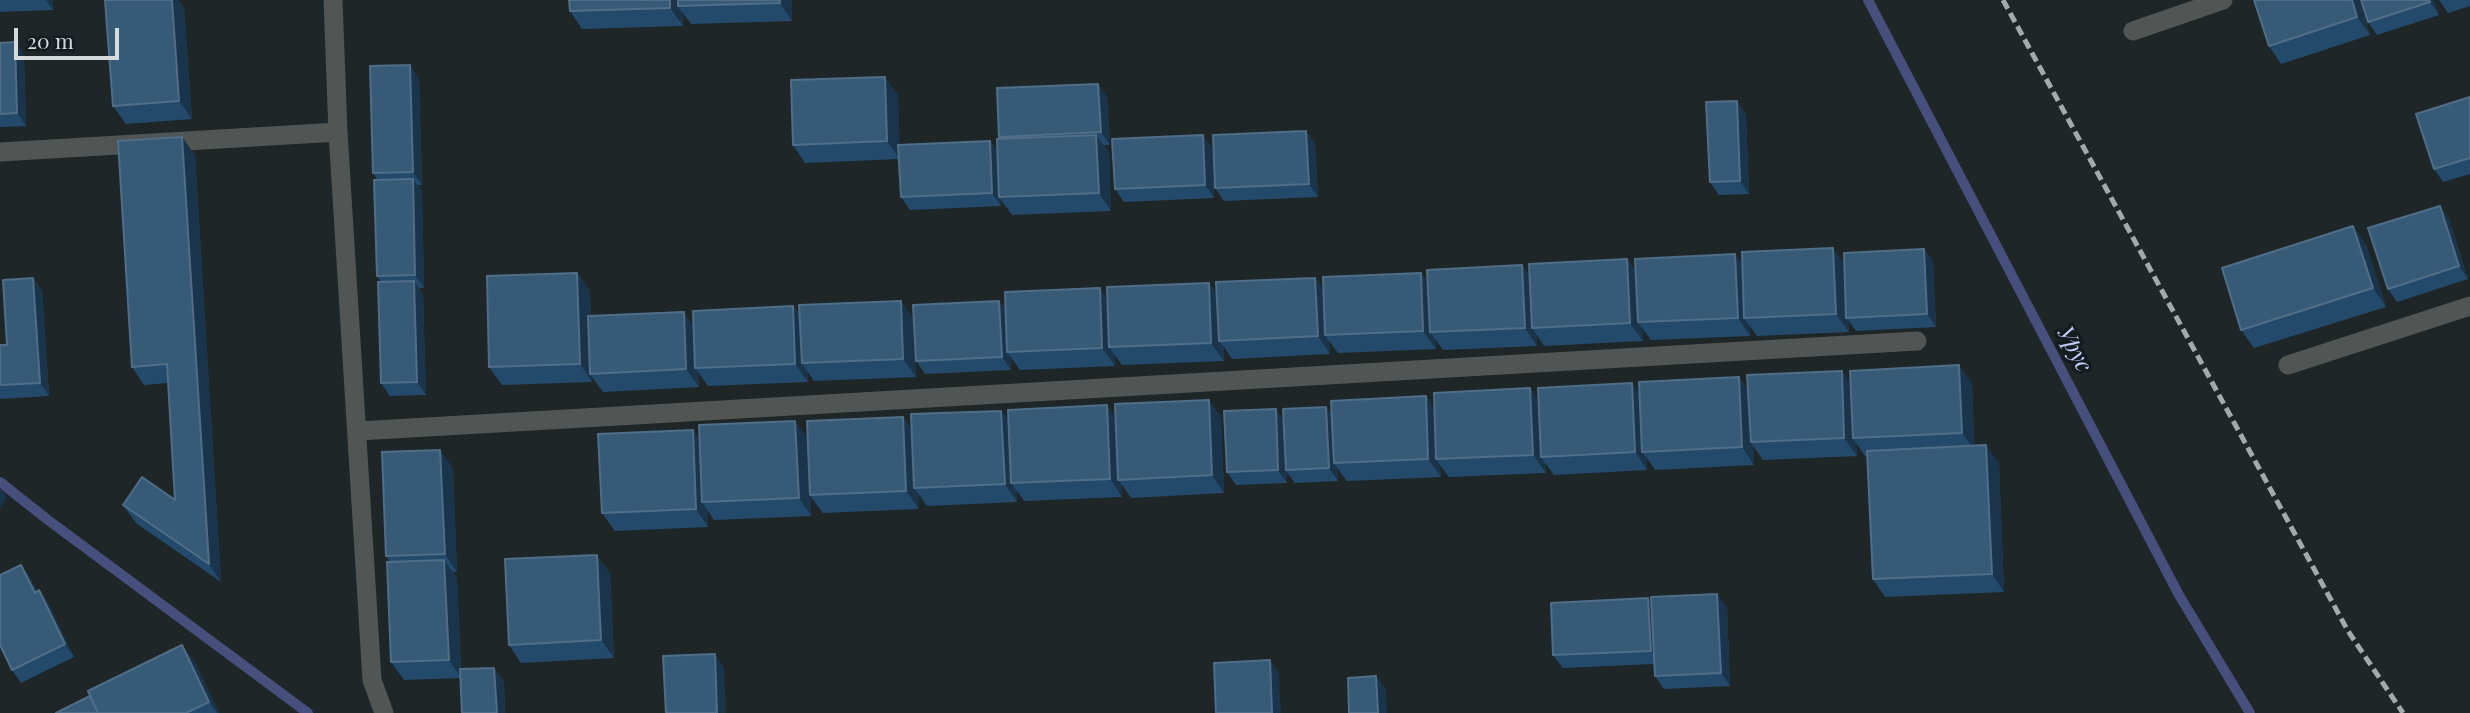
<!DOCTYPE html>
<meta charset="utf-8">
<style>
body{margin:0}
#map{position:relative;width:2470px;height:713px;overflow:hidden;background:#1e2628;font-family:"Playfair Display",serif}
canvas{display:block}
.scale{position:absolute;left:14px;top:28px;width:105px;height:32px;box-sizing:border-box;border:4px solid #d5dbdd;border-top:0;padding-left:9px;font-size:21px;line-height:24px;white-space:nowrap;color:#d5dbdd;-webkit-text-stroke:5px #141c1f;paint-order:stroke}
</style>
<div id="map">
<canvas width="2470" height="713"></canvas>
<div class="scale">20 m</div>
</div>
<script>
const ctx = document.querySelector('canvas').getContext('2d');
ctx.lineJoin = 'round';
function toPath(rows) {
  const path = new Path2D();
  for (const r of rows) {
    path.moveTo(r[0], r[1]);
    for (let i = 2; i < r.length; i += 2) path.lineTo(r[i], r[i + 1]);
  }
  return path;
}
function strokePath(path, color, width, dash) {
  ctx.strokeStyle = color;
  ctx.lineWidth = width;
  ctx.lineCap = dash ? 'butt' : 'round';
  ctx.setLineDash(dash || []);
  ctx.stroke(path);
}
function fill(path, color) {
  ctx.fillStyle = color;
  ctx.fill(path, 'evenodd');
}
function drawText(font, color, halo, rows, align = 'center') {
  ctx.font = font + ' "Playfair Display",serif';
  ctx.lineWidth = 7;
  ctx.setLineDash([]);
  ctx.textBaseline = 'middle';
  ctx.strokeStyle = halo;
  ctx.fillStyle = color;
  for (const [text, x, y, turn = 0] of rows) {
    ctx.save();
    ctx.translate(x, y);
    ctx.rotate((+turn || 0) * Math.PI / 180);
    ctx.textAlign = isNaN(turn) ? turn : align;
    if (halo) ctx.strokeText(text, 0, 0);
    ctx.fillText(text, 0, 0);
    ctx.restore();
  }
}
strokePath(toPath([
 [1868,0,2179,595,2250,713],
 [0,482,48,520,308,713]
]), '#474f7c', 10);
strokePath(toPath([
 [333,0,338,132,372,680,384,713],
 [2133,31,2223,0],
 [0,152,338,132],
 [2288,365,2470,306],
 [358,431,1917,341]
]), '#515655', 19);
strokePath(toPath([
 [2003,0,2348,631,2403,713]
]), '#a4aaac', 5, [10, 5]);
fill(toPath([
 [0,0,53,0,53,10,0,12],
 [105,0,178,0,184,8,192,119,126,124,113,106],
 [569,0,792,0,792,21,691,24,682,12,683,26,582,29,570,11],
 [2359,0,2370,35,2281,64,2269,46],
 [2434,0,2439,15,2377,35,2368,22],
 [2439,0,2470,0,2470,6,2448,13],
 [15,42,24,55,26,126,0,127,0,43],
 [419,78,422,185,418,185,422,192,424,288,419,288,423,294,426,395,390,396,381,383,381,282,377,276,377,179,373,173],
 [898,95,899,145,990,141,997,150,1001,139,999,137,1107,97,1110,145,1104,145,1109,153,1111,211,1012,215,1001,200,1001,206,910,210,901,197,899,159,805,163,793,145],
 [2470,97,2470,174,2443,182,2434,169],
 [1746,114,1749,194,1719,195,1710,182],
 [1306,131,1315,144,1318,197,1224,201,1215,188],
 [182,137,195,155,221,582,136,523,123,505,175,500,168,383,144,385,132,367],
 [1212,148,1214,198,1124,202,1115,189],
 [2440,206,2449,219,2468,279,2397,302,2388,289],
 [2366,244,2386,307,2254,348,2241,330],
 [1924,249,1933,262,1936,327,1856,331,1848,320,1849,332,1757,336,1750,326,1750,336,1651,340,1642,328,1643,341,1544,346,1537,335,1537,346,1443,350,1436,340,1436,349,1338,353,1330,342,1330,354,1232,359,1224,347,1224,361,1122,365,1114,354,1115,366,1020,370,1010,356,1011,370,925,374,916,361,999,301,1006,310,1108,299,1217,294,1315,278,1323,289,1421,273,1428,283,1522,265,1530,276,1627,259,1636,272,1735,254,1742,264,1844,263],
 [577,273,590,291,591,316,694,326,793,306,800,316,901,301,913,319,916,377,814,381,807,371,808,382,708,386,698,372,699,387,603,392,592,377,592,382,502,385,489,367],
 [33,278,42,291,49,396,0,399,0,345,7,345],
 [1850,383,1972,383,1974,445,1999,463,2004,592,1885,597,1873,579,1867,456,1865,456,1856,443,1857,456,1763,460,1753,446,1754,465,1655,470,1647,458,1647,470,1554,475,1545,463,1546,473,1449,477,1440,465,1441,477,1347,481,1337,468,1338,481,1295,483,1286,471,1287,483,1236,485,1227,472,1284,421,1326,407,1332,415,1426,396,1434,409,1530,388,1538,401,1639,394,1748,391],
 [1209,400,1221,418,1224,493,1131,498,1122,485,1122,497,1024,501,1017,491,1017,502,927,506,918,493,919,509,823,513,810,496,811,516,714,520,708,511,708,527,615,531,602,513,693,430,699,440,795,421,808,439,903,417,911,428,1001,411,1009,421,1115,417],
 [453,468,457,572,453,572,457,578,461,669,494,668,504,681,505,713,462,713,460,678,404,680,391,662,390,562,386,556],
 [21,565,30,578,37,591,39,590,48,603,74,657,21,683,12,670],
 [610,573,614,658,521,663,509,645],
 [1648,598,1652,603,1727,607,1730,686,1664,689,1655,676,1654,664,1563,668,1553,655],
 [182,645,195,663,219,713,56,713,90,696]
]), '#244a6b');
fill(toPath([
 [46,0,53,0,53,10],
 [172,0,178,0,184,8,192,119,179,101],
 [670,0,682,0,678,6,682,12,683,26,670,8],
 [780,0,792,0,792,21,780,3],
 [2352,0,2359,0,2370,35,2357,17],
 [2429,0,2434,0,2439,15,2430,2],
 [15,42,24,55,26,126,17,113],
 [410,65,419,78,422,185,413,172],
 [885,77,898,95,900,159,887,141],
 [1098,84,1107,97,1110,145,1101,132],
 [1737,101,1746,114,1749,194,1740,181],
 [1306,131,1315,144,1318,197,1309,184],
 [1096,135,1109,153,1111,211,1099,193],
 [1203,135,1212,148,1214,198,1205,185],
 [182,137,195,155,221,582,209,564],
 [990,141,1000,154,999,197,1001,200,1001,206,992,193],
 [413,179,422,192,424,288,415,275],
 [2440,206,2449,219,2468,279,2459,266],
 [2353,226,2366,244,2386,307,2373,288],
 [1833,248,1846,266,1846,318,1848,320,1849,332,1836,314],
 [1924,249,1933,262,1936,327,1927,314],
 [1735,254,1748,272,1744,318,1750,326,1750,336,1738,318],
 [1627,259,1640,277,1638,322,1642,328,1643,341,1630,323],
 [1522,265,1535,283,1532,328,1537,335,1537,346,1525,328],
 [577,273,590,291,592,374,590,374,592,377,592,382,580,364],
 [1421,273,1433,291,1430,332,1436,340,1436,349,1423,331],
 [33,278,42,291,49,396,40,383],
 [1315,278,1328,296,1325,335,1330,342,1330,354,1318,336],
 [414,281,423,294,426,395,417,382],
 [1209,283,1222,301,1219,341,1224,347,1224,361,1211,343],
 [1100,288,1112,306,1109,347,1114,354,1115,366,1102,348],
 [901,301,913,319,916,377,903,359],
 [999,301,1008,314,1007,352,1010,356,1011,370,1002,357],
 [793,306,805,324,802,363,807,371,808,382,795,364],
 [684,312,696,330,695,368,698,372,699,387,686,369],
 [1959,365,1972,383,1975,451,1962,433],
 [1842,371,1854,389,1853,438,1856,443,1857,456,1844,438],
 [1739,377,1751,395,1751,442,1753,446,1754,465,1742,447],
 [1632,383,1645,401,1642,452,1647,458,1647,470,1635,452],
 [1530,388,1542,406,1541,457,1545,463,1546,473,1533,455],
 [1426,396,1438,414,1436,459,1440,465,1441,477,1428,459],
 [1209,400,1221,418,1224,493,1212,475],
 [1107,405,1119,423,1118,480,1122,485,1122,497,1110,479],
 [1326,407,1335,420,1334,463,1337,468,1338,481,1329,468],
 [1276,409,1285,422,1287,483,1278,470],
 [1001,411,1014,429,1011,483,1017,491,1017,502,1005,484],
 [903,417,916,435,914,488,918,493,919,509,906,491],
 [795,421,808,439,811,516,799,498],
 [693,430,705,448,702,502,708,511,708,527,696,509],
 [1986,445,1999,463,2004,592,1992,574],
 [440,450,453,468,457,572,445,554],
 [0,488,7,498,0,507],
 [597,555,610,573,614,658,601,640],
 [444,560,457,578,461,678,449,660],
 [21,565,30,578,44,606,35,593],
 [39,590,48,603,74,657,65,644],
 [1717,594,1727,607,1730,686,1721,673],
 [1648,598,1657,611,1660,664,1651,651],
 [182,645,195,663,219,713,217,713,209,702],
 [715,654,724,667,726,713,717,713],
 [1270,660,1279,673,1281,713,1272,713],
 [494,668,504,681,505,713,497,713],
 [1376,676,1386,689,1387,713,1378,713]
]), '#1a354b');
const building = toPath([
 [105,0,172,0,179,101,113,106,105,0],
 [569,0,670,0,670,8,570,11,569,0],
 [678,0,780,0,780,3,678,6,678,0],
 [2254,0,2352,0,2357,17,2269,46,2254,0],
 [2361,0,2429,0,2430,2,2368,22,2361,0],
 [15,42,17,113,0,114,0,43,15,42],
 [410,65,413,172,373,173,370,66,410,65],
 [885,77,887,141,793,145,791,80,885,77],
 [1098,84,1101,132,999,137,997,88,1098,84],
 [2470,97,2470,158,2434,169,2416,114,2470,97],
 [1737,101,1740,181,1710,182,1706,102,1737,101],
 [1306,131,1309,184,1215,188,1213,135,1306,131],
 [1096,135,1099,193,999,197,997,139,1096,135],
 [1203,135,1205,185,1115,189,1112,139,1203,135],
 [182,137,209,564,123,505,142,477,175,500,167,364,132,367,118,141,182,137],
 [990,141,992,193,901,197,898,145,990,141],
 [413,179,415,275,377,276,374,180,413,179],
 [2440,206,2459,266,2388,289,2368,228,2440,206],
 [2353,226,2373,288,2241,330,2222,268,2353,226],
 [1833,248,1836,314,1744,318,1742,252,1833,248],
 [1924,249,1927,314,1846,318,1844,253,1924,249],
 [1735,254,1738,318,1638,322,1635,259,1735,254],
 [1627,259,1630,323,1532,328,1529,264,1627,259],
 [1522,265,1525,328,1430,332,1427,270,1522,265],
 [577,273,580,364,489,367,487,276,577,273],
 [1421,273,1423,331,1325,335,1323,277,1421,273],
 [33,278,40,383,0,385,0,345,7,345,3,280,33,278],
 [1315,278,1318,336,1219,341,1216,282,1315,278],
 [414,281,417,382,381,383,378,282,414,281],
 [1209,283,1211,343,1109,347,1107,287,1209,283],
 [1100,288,1102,348,1007,352,1005,292,1100,288],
 [901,301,903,359,802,363,799,305,901,301],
 [999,301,1002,357,916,361,913,305,999,301],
 [793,306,795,364,695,368,693,311,793,306],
 [684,312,686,369,590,374,588,316,684,312],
 [1959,365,1962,433,1853,438,1850,371,1959,365],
 [1842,371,1844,438,1751,442,1747,375,1842,371],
 [1739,377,1742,447,1642,452,1639,382,1739,377],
 [1632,383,1635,452,1541,457,1538,388,1632,383],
 [1530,388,1533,455,1436,459,1434,393,1530,388],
 [1426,396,1428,459,1334,463,1331,401,1426,396],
 [1209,400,1212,475,1118,480,1115,404,1209,400],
 [1107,405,1110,479,1011,483,1008,410,1107,405],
 [1326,407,1329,468,1286,470,1283,409,1326,407],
 [1276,409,1278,470,1227,472,1224,411,1276,409],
 [1001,411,1005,484,914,488,911,414,1001,411],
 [903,417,906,491,810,495,807,421,903,417],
 [795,421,799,498,702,502,699,425,795,421],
 [693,430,696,509,602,513,598,434,693,430],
 [1986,445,1992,574,1873,579,1867,451,1986,445],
 [440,450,445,554,386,556,382,452,440,450],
 [597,555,601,640,509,645,505,559,597,555],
 [444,560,449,660,391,662,387,562,444,560],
 [21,565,35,593,39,590,65,644,12,670,0,645,0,575,21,565],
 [1717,594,1721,673,1655,676,1651,597,1717,594],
 [1648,598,1651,651,1553,655,1551,603,1648,598],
 [182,645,209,702,186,713,98,713,88,691,182,645],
 [715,654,717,713,666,713,663,656,715,654],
 [1270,660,1272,713,1216,713,1214,663,1270,660],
 [494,668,497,713,462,713,460,669,494,668],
 [1376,676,1378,713,1349,713,1348,678,1376,676],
 [90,696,98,713,56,713,90,696]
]);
fill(building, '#375a77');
strokePath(building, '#506e87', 2);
drawText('italic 23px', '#c4cefa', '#141c1f', [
 ["Урус",2074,349,62]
]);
</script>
